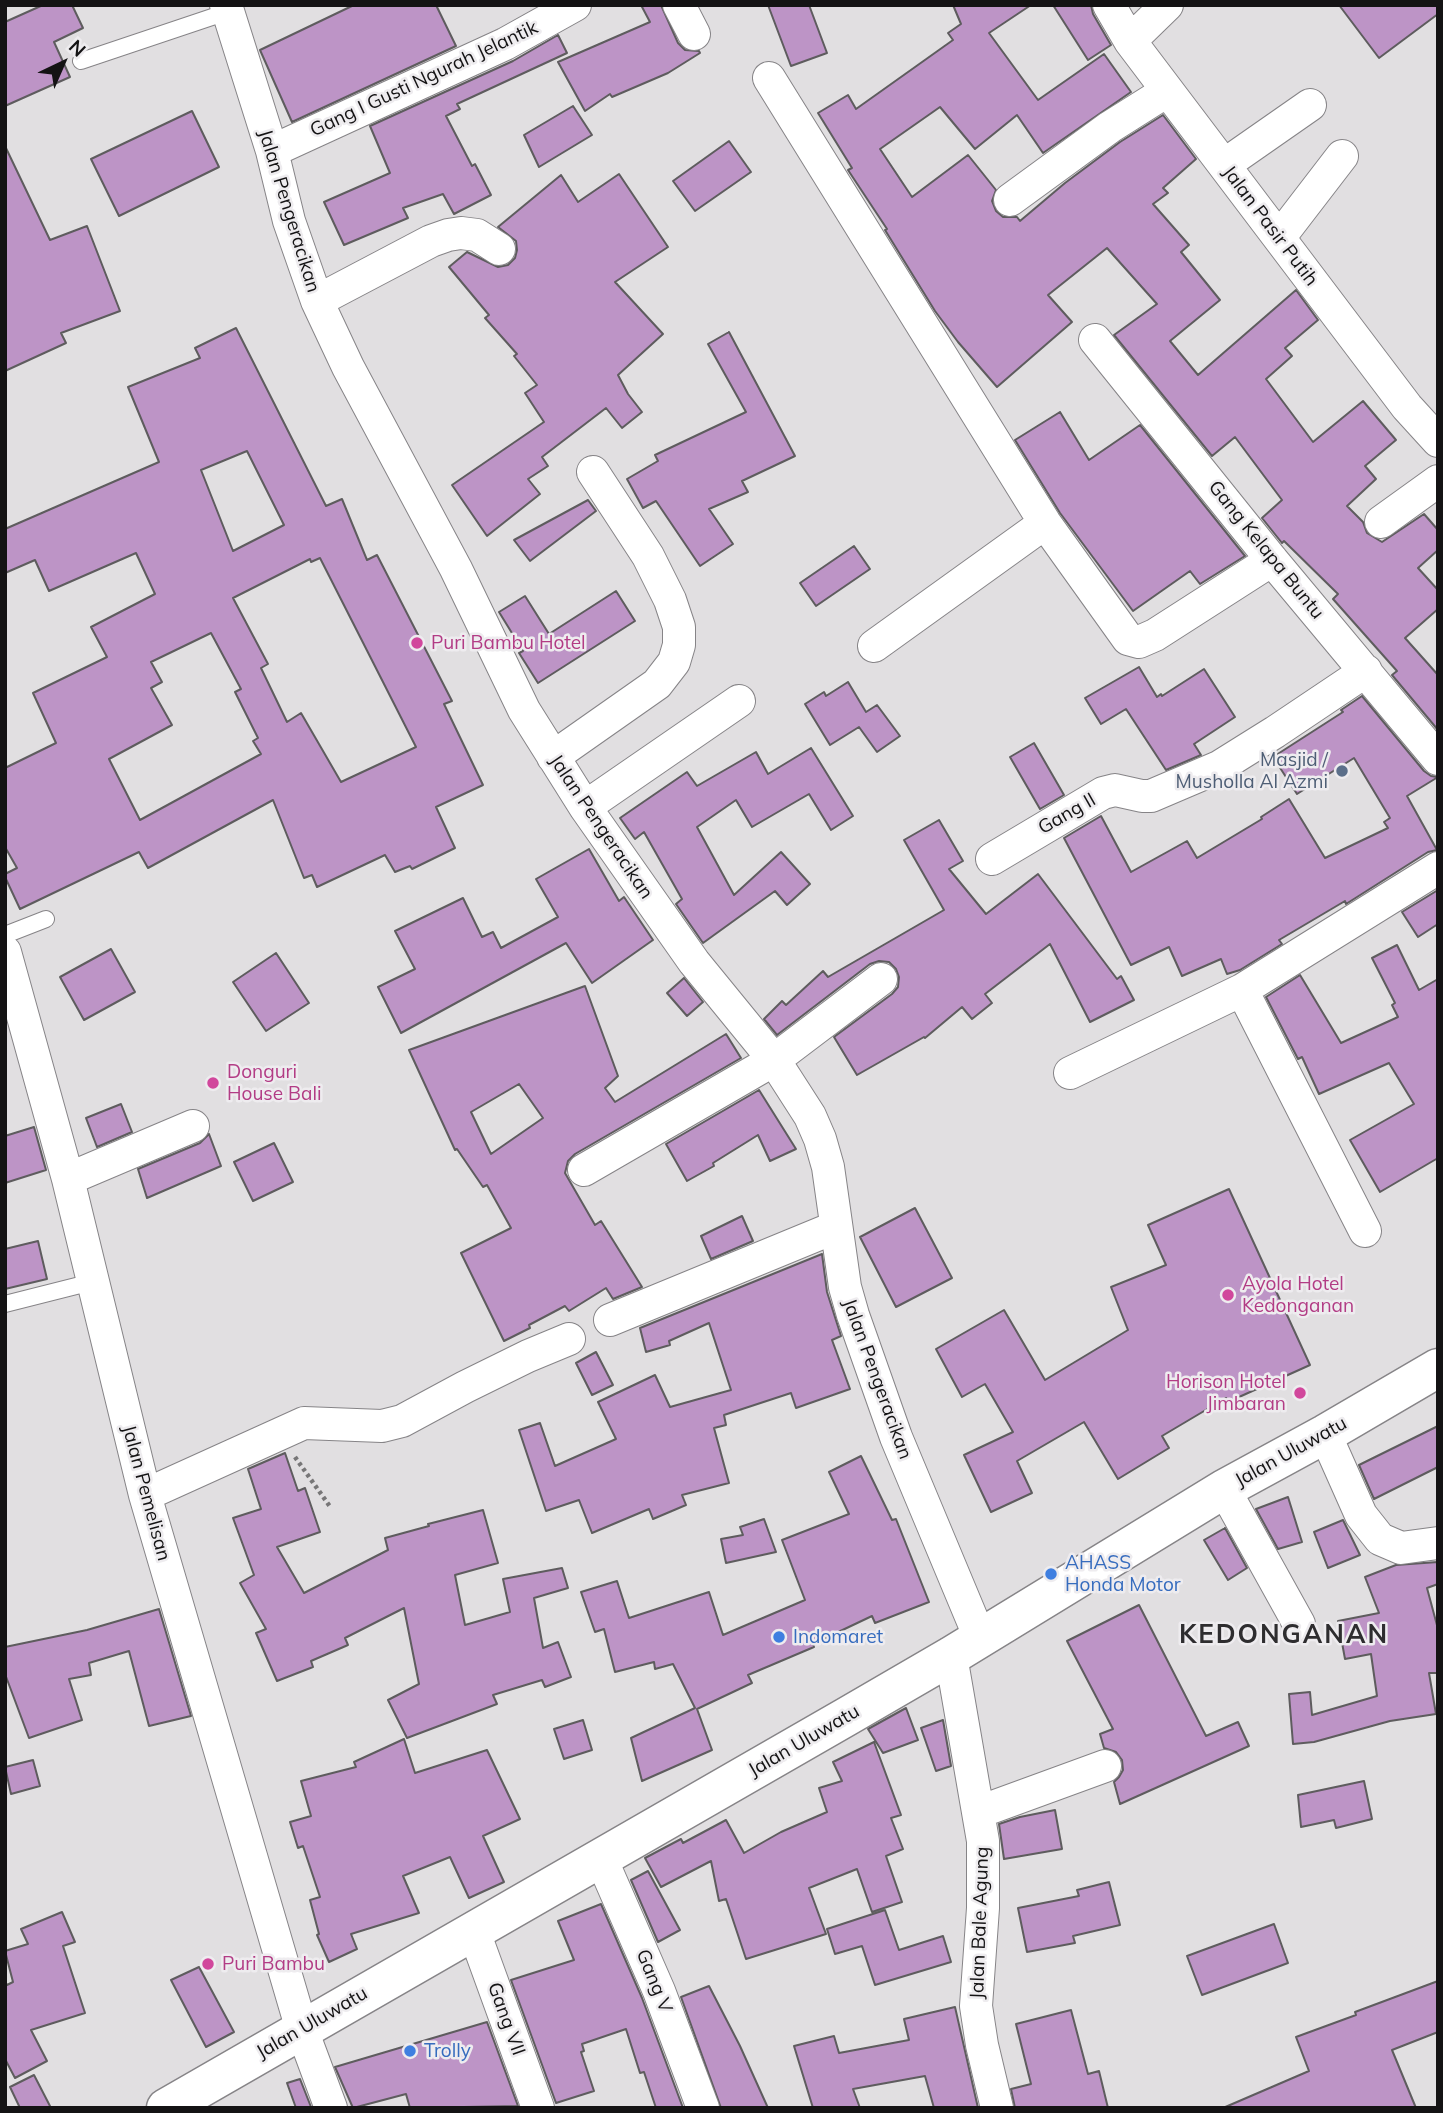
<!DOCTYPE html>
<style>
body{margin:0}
#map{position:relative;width:1443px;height:2113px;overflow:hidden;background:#e1dfe1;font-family:Mulish,sans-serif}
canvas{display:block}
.frame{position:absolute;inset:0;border:7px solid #141314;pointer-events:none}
.north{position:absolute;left:28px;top:28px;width:70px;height:70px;-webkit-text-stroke:5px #eeecef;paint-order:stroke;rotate:44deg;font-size:19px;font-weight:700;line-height:28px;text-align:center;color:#141314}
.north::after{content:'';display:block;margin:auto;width:24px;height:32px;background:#141314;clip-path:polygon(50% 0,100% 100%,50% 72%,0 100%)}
</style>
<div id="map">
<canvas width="1443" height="2113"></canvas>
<div class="frame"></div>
<div class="north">N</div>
</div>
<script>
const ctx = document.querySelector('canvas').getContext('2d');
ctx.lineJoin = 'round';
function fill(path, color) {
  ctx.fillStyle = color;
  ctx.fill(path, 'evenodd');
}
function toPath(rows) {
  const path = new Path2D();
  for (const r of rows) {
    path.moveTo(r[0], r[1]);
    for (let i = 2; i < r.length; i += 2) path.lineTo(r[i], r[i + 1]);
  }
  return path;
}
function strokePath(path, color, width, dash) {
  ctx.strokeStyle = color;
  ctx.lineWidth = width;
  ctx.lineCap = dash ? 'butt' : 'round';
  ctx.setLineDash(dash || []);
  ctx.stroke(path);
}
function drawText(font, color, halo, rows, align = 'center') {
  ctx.font = font + ' Mulish,sans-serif';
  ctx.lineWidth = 5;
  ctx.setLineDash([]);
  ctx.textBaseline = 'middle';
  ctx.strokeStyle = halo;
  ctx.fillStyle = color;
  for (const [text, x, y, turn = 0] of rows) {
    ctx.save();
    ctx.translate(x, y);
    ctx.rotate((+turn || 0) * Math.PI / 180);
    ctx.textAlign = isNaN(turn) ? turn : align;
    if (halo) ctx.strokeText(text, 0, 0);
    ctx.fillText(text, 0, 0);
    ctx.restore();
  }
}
const building = toPath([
 [43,5,72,5,83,28,54,42,70,77,5,106,5,22,43,5],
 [354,5,436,5,456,46,292,122,260,50,354,5],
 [641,5,661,5,678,43,685,50,699,51,700,53,668,73,612,97,610,94,585,111,558,62,650,22,641,5],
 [768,5,809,5,827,53,791,66,768,5],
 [953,5,1031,5,989,33,1038,100,1104,54,1131,92,1043,153,1017,115,975,149,940,107,880,149,912,197,968,155,996,190,992,201,996,211,1003,217,1017,217,1020,221,1065,183,1120,142,1163,115,1196,159,1163,188,1168,193,1153,204,1189,245,1181,252,1220,300,1170,341,1198,375,1296,290,1318,320,1285,348,1292,356,1266,379,1313,442,1363,401,1396,440,1365,466,1376,479,1347,506,1363,522,1367,533,1382,542,1424,514,1438,530,1438,550,1418,568,1438,590,1438,609,1405,638,1438,675,1438,730,1392,675,1397,671,1333,599,1338,594,1284,541,1282,543,1262,518,1282,500,1235,437,1212,456,1114,335,1157,304,1107,248,1048,295,1072,322,997,387,958,342,935,311,885,230,887,229,848,170,852,168,818,113,848,95,856,109,953,40,948,33,961,24,953,5],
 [1053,5,1091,5,1093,14,1111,45,1088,60,1053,5],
 [1339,5,1438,5,1438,14,1379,58,1339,5],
 [558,35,567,53,457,104,460,109,446,116,472,166,475,164,491,195,454,214,443,194,403,208,408,218,344,245,324,202,390,173,370,126,513,61,558,35],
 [573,106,592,135,539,167,524,135,573,106],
 [192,111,219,167,119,216,91,159,192,111],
 [729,141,751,172,695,211,673,181,729,141],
 [5,146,50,240,87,226,120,311,61,333,66,343,5,371,5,146],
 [619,174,668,247,615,282,663,334,618,375,628,394,642,412,622,428,606,408,542,457,548,466,528,479,540,494,487,536,452,485,544,422,525,393,537,385,514,356,517,354,485,318,489,315,449,267,467,252,498,267,508,265,515,258,517,250,516,241,498,227,561,175,578,202,619,174],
 [236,328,326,506,342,499,367,560,377,555,452,701,444,704,483,785,436,807,455,848,412,869,410,866,395,872,385,855,317,887,312,875,304,878,273,800,148,868,139,852,20,909,5,877,5,874,17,868,5,847,5,768,56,743,33,693,107,657,91,627,155,594,136,553,49,591,35,560,5,573,5,529,159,462,128,387,200,358,195,348,236,328],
 [247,451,284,525,233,551,201,470,247,451],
 [320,558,416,747,341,782,301,713,287,722,261,668,268,664,233,598,310,559,311,562,320,558],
 [211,633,241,689,235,692,258,738,253,741,261,754,140,820,109,759,172,725,151,688,162,682,151,662,211,633],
 [729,332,795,456,742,481,748,492,709,509,733,544,700,566,656,501,643,508,627,479,658,461,655,455,746,412,708,344,729,332],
 [1060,412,1089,460,1140,425,1245,556,1200,584,1190,571,1133,611,1060,513,1015,440,1060,412],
 [588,500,596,511,530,561,514,540,588,500],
 [854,546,870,569,816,606,800,583,854,546],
 [616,591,635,621,538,683,519,653,523,651,499,612,525,596,549,634,616,591],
 [1139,667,1157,697,1161,694,1162,696,1204,669,1235,717,1194,744,1201,755,1166,770,1126,709,1101,724,1085,698,1139,667],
 [848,682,866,712,877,705,900,736,877,752,859,727,830,745,805,704,824,692,826,696,848,682],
 [1362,696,1424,771,1431,776,1438,777,1407,796,1437,850,1428,852,1346,904,1345,901,1279,940,1282,944,1240,970,1227,974,1221,959,1182,976,1169,947,1131,965,1064,838,1101,816,1131,872,1187,841,1197,858,1262,819,1261,817,1289,799,1325,858,1388,828,1384,822,1390,818,1354,758,1297,794,1273,757,1343,712,1341,710,1362,696],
 [1034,743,1064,795,1040,809,1010,757,1034,743],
 [811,748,853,816,831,830,809,794,752,827,736,800,697,827,734,895,781,852,810,884,787,905,775,891,703,943,676,904,682,899,644,832,635,839,620,818,687,772,697,786,756,752,768,774,811,748],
 [939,820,963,861,949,869,986,914,1038,874,1117,979,1121,976,1134,1000,1090,1022,1050,944,985,994,992,1003,972,1019,962,1007,925,1038,924,1037,857,1075,834,1037,892,994,898,987,899,977,896,969,889,962,879,961,870,964,777,1035,764,1019,782,1001,786,1005,823,971,828,977,944,910,904,840,939,820],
 [589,849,619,901,624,897,653,940,592,983,566,943,401,1033,378,987,415,969,395,931,463,898,482,937,493,932,501,948,558,917,536,879,589,849],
 [1438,890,1438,924,1418,937,1402,912,1438,890],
 [1397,945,1419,990,1438,979,1438,1158,1380,1192,1350,1140,1414,1104,1389,1063,1319,1094,1302,1057,1298,1059,1266,997,1300,975,1341,1043,1398,1017,1392,1005,1395,1003,1372,958,1397,945],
 [111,949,135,992,84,1020,60,977,111,949],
 [276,953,309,1003,266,1031,233,982,276,953],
 [684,978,703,1002,687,1016,667,993,684,978],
 [585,986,618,1076,605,1088,615,1102,726,1034,741,1058,575,1154,568,1161,565,1173,595,1225,601,1221,642,1287,613,1299,606,1288,569,1311,565,1306,529,1325,530,1328,504,1341,461,1253,511,1228,487,1185,483,1187,457,1149,455,1150,409,1050,585,986],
 [519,1084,543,1118,491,1154,471,1112,519,1084],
 [759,1090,796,1149,770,1161,758,1135,713,1163,714,1166,687,1181,666,1144,759,1090],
 [121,1104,132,1132,97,1147,86,1118,121,1104],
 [34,1127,46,1170,5,1183,5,1136,34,1127],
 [209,1134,221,1166,147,1198,138,1169,200,1143,209,1134],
 [274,1143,293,1182,253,1201,234,1162,274,1143],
 [1229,1189,1310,1365,1228,1402,1226,1398,1162,1436,1169,1448,1118,1479,1084,1422,1017,1461,1032,1493,991,1512,964,1455,1013,1432,985,1384,962,1397,936,1349,1004,1310,1045,1380,1128,1330,1111,1287,1166,1265,1148,1225,1229,1189],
 [915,1208,952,1278,896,1307,860,1237,915,1208],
 [742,1216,753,1241,711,1259,701,1236,742,1216],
 [38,1241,47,1279,5,1289,5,1249,38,1241],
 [822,1254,827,1292,841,1336,832,1340,850,1389,796,1408,791,1393,724,1415,726,1425,714,1428,729,1483,682,1495,686,1505,653,1519,649,1509,592,1533,579,1500,546,1511,519,1430,540,1423,555,1466,616,1439,598,1402,655,1375,670,1407,731,1390,709,1323,669,1341,670,1345,646,1352,640,1328,822,1254],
 [596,1352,613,1385,592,1395,576,1363,596,1352],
 [1438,1426,1438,1467,1374,1499,1359,1465,1438,1426],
 [285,1453,298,1491,305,1488,320,1532,277,1547,304,1593,388,1550,385,1538,429,1526,428,1524,483,1510,498,1563,455,1575,465,1625,510,1612,503,1579,562,1568,568,1588,534,1598,543,1648,558,1642,571,1677,545,1687,542,1680,493,1695,497,1704,407,1738,388,1700,419,1684,404,1608,345,1638,348,1645,311,1661,313,1667,277,1681,256,1633,266,1629,240,1583,254,1575,233,1518,261,1509,248,1469,285,1453],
 [861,1456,892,1520,896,1519,929,1602,875,1623,872,1616,813,1644,814,1647,748,1675,752,1683,697,1709,712,1750,642,1781,631,1738,695,1708,673,1664,655,1669,654,1662,615,1672,604,1629,595,1632,581,1592,617,1581,629,1618,709,1592,723,1635,805,1600,782,1540,849,1514,829,1472,861,1456],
 [1288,1497,1302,1542,1278,1549,1256,1509,1288,1497],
 [764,1519,776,1552,726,1563,721,1539,743,1535,740,1527,764,1519],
 [1343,1520,1360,1555,1328,1568,1314,1532,1343,1520],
 [1225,1528,1247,1568,1228,1580,1204,1540,1225,1528],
 [1438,1562,1438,1584,1427,1588,1438,1629,1438,1673,1429,1673,1436,1714,1390,1721,1314,1742,1293,1744,1289,1694,1310,1692,1312,1715,1377,1696,1371,1654,1345,1659,1338,1621,1379,1613,1365,1577,1396,1565,1438,1562],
 [1139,1605,1206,1736,1238,1722,1249,1746,1120,1804,1114,1782,1119,1777,1123,1770,1122,1760,1116,1752,1104,1748,1100,1734,1113,1729,1067,1641,1139,1605],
 [159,1609,191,1716,149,1726,129,1651,89,1663,91,1675,69,1679,82,1720,29,1738,5,1674,5,1647,87,1630,159,1609],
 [906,1708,918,1740,883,1753,868,1729,906,1708],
 [583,1720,592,1750,564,1759,554,1729,583,1720],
 [943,1720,951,1766,936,1771,921,1728,943,1720],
 [404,1739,415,1773,487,1750,520,1819,483,1836,504,1882,469,1898,450,1857,403,1876,419,1913,351,1934,357,1949,329,1962,317,1935,319,1934,310,1900,320,1897,303,1846,298,1848,290,1822,311,1816,301,1781,356,1767,354,1762,404,1739],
 [874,1742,901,1815,891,1818,903,1849,886,1856,902,1902,872,1912,857,1869,809,1888,826,1934,746,1959,726,1899,719,1901,711,1861,661,1887,645,1858,681,1839,683,1843,726,1820,744,1853,781,1832,827,1812,819,1788,842,1781,833,1762,874,1742],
 [33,1760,40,1786,11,1794,5,1767,33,1760],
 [1364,1781,1372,1819,1336,1828,1334,1820,1301,1827,1298,1795,1364,1781],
 [1055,1810,1062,1849,1004,1859,999,1824,1020,1817,1055,1810],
 [648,1871,680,1930,658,1942,631,1880,648,1871],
 [1109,1882,1120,1925,1073,1936,1075,1943,1027,1952,1018,1908,1079,1896,1077,1890,1109,1882],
 [601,1904,642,1998,683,2108,656,2108,644,2072,640,2073,626,2029,582,2044,584,2051,581,2052,594,2091,556,2103,511,1980,574,1960,558,1921,601,1904],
 [885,1910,899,1950,943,1936,951,1962,875,1985,862,1946,835,1954,827,1929,885,1910],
 [62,1912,75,1942,63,1946,85,2013,31,2030,47,2061,15,2078,5,2059,5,1982,7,1985,13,1982,5,1951,28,1944,21,1929,62,1912],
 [1274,1924,1288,1963,1202,1995,1187,1956,1274,1924],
 [199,1967,234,2032,206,2047,171,1980,199,1967],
 [1438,1981,1438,2032,1392,2050,1416,2108,1223,2108,1309,2071,1296,2037,1356,2015,1355,2012,1438,1981],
 [709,1986,740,2046,768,2108,721,2108,681,1997,709,1986],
 [955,2007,978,2108,934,2108,925,2076,853,2089,860,2108,813,2108,794,2046,834,2036,839,2053,909,2040,904,2019,955,2007],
 [1071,2010,1088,2074,1099,2071,1108,2108,1015,2108,1011,2089,1031,2084,1016,2024,1071,2010],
 [487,2022,518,2106,410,2108,406,2094,353,2108,335,2067,487,2022],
 [34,2075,51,2108,20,2108,10,2087,34,2075],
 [300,2079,311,2107,309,2108,296,2108,287,2083,300,2079]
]);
fill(building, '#bd94c6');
strokePath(building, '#5e5c5e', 2);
const service = toPath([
 [81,61,227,12],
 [5,935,46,919],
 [5,1304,92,1282]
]);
const minor = toPath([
 [226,5,272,151,289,221,317,301,348,367,456,569,524,710,585,807,694,962,774,1060,810,1116,820,1139,828,1167,845,1287,853,1315,896,1437,980,1638],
 [679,5,694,34],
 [1109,5,1130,41,1407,407,1438,441],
 [1130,41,1167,5],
 [769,78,1045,523,1128,639,1139,642,1155,635,1272,560],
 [272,151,505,44,575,5],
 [1224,165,1310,105],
 [1010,200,1110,127,1167,91],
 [1279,238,1342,156],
 [317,301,431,241,448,235,461,233,477,235,499,249],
 [1095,340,1272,560,1438,759],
 [1381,522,1438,481],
 [874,646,1045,523],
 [553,757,657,684,674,662,679,645,679,627,670,600,648,556,593,472],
 [585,807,739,701],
 [992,859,1103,793,1115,790,1142,796,1151,796,1219,767,1275,732,1366,671],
 [5,952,68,1179,145,1495,302,2030,331,2108],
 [1242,990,1365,1231],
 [1070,1073,1242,990,1438,868],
 [584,1170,774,1060,881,979],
 [68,1179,193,1126],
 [610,1320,836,1227],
 [1325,1434,1361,1515,1380,1539,1401,1548,1438,1543],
 [1224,1489,1299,1624],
 [145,1495,304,1423,382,1426,402,1421,465,1387,528,1356,569,1339],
 [951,1656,983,1841,983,1908,976,2006,982,2045,997,2108],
 [979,1812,1105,1766],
 [600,1856,659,1991,703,2108],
 [473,1929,538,2108]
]);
const tertiary = toPath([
 [166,2108,846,1717,951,1656,1224,1489,1325,1434,1438,1368]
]);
strokePath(service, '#868487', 18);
strokePath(minor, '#868487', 34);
strokePath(tertiary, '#868487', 41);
strokePath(toPath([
 [295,1457,331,1508]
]), '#777677', 4.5, [3.5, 3.5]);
strokePath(service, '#fff', 16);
strokePath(minor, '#fff', 32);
strokePath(tertiary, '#fff', 38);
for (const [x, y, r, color] of [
 [417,643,7,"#d1479c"],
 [1342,771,7,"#5c6f8a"],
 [213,1083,7,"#d1479c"],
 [1228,1295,7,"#d1479c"],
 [1300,1393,7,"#d1479c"],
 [1051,1574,7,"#3f7fe0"],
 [779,1637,7,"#3f7fe0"],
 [208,1964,7,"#d1479c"],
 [410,2051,7,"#3f7fe0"]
]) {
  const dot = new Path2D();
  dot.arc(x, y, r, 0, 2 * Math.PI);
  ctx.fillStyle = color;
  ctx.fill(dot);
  strokePath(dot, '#eeecef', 2.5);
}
drawText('19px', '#141314', '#eeecef', [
 ["Gang I Gusti Ngurah Jelantik",424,79,-25],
 ["Jalan Pengeracikan",289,211,73],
 ["Jalan Pasir Putih",1270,226,53],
 ["Gang Kelapa Buntu",1266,550,51],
 ["Gang II",1067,814,-30],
 ["Jalan Pengeracikan",601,827,56],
 ["Jalan Pengeracikan",877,1379,70],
 ["Jalan Uluwatu",1291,1452,-29],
 ["Jalan Pemelisan",146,1493,75],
 ["Jalan Uluwatu",804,1741,-30],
 ["Jalan Bale Agung",980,1923,-88],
 ["Gang V",654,1981,68],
 ["Gang VII",506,2019,70],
 ["Jalan Uluwatu",312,2023,-30]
]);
drawText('19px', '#b23c85', '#eeecef', [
 ["Puri Bambu Hotel",431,643],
 ["Donguri",227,1072],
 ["House Bali",227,1094],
 ["Ayola Hotel",1242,1284],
 ["Kedonganan",1242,1306],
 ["Horison Hotel",1286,1382,"right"],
 ["Jimbaran",1286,1404,"right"],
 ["Puri Bambu",222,1964]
], 'left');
drawText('19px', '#4e5e75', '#eeecef', [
 ["Masjid /",1328,760],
 ["Musholla Al Azmi",1328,782]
], 'right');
drawText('19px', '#366cbe', '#eeecef', [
 ["AHASS",1065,1563],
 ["Honda Motor",1065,1585],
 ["Indomaret",793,1637],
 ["Trolly",424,2051]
], 'left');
ctx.letterSpacing = '2px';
drawText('bold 26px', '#2e2d2f', '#eeecef', [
 ["KEDONGANAN",1284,1635]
]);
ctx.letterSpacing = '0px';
</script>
